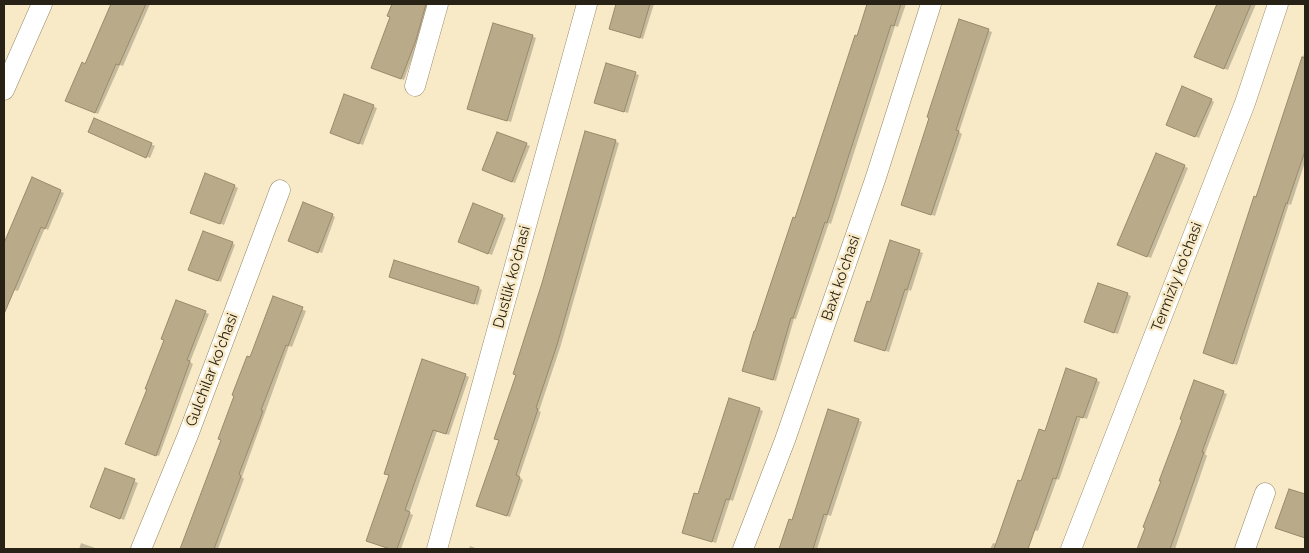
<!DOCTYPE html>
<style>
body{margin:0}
#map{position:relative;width:1309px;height:553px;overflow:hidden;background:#f9eac7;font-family:Raleway,sans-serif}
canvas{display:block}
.frame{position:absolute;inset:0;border:5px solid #272215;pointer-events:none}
</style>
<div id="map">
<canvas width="1309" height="553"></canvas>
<div class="frame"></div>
</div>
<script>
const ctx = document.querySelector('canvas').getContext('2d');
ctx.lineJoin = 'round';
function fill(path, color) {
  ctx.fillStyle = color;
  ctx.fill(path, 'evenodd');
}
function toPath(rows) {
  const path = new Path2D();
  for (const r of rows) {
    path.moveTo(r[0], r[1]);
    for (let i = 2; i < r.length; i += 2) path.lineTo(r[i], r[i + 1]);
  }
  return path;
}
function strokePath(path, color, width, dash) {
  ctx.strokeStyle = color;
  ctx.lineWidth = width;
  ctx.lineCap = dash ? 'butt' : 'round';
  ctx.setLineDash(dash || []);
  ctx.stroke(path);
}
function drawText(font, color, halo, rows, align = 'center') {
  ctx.font = font + ' Raleway,sans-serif';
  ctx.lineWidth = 5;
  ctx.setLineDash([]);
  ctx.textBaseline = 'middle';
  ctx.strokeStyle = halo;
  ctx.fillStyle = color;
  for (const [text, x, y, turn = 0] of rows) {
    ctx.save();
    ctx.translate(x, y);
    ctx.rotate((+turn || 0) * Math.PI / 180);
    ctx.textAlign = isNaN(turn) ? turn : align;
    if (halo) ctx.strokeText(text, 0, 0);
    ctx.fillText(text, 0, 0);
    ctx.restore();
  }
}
fill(toPath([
 [112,4,150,4,123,66,120,65,98,114,70,102],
 [393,4,430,4,421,34,404,80,376,69,392,17,389,15],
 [618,4,654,4,643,39,611,28],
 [869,4,906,4,898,27,895,26,831,224,829,223,796,319,794,319,776,381,747,372,756,332],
 [1218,4,1256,4,1228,70,1196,57],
 [960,21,992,32,959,132,962,134,935,216,902,205],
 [532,36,536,38,511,122,472,110],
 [1305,51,1305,162,1291,205,1289,204,1237,365,1204,353],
 [606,64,639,75,628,113,599,104],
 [345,95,377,108,363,145,335,134],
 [1211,100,1214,102,1199,138,1171,126],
 [95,119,155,146,150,158,93,133],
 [615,141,619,143,560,348,539,411,541,412,519,477,523,480,510,517,481,507],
 [526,144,530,146,515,183,487,172],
 [1157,154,1188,168,1151,258,1122,246],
 [32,179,64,193,48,230,45,228,18,291,14,290,4,312,4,242,5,243],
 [234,186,238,188,224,225,195,214],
 [332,215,335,217,322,253,293,243],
 [502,216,506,218,492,255,463,244],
 [891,241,923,253,911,291,909,290,889,352,859,342],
 [232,243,235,245,221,282,193,271],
 [395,262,479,288,482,290,478,305,394,279,390,277],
 [1127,294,1131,296,1118,334,1089,324],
 [274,297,306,311,292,347,289,346,242,477,244,479,218,549,181,549],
 [177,301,209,314,190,362,193,364,159,456,130,446],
 [465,375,469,377,449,435,437,431,409,513,413,515,401,549,391,549,367,540],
 [1096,380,1100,382,1087,419,1081,417,1059,480,1057,479,1038,531,1034,530,1027,549,990,549,993,543,997,544,1022,483,1046,432],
 [1195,381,1227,394,1205,454,1207,456,1175,549,1139,549],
 [759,409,763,411,733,501,730,500,716,543,687,534,698,496],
 [858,420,862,422,831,516,828,515,817,549,781,549,790,520,793,521],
 [134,481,138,483,124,520,95,508],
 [1289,490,1305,495,1305,538,1277,528],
 [81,543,98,549,79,549],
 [470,546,478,549,469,549]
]), '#0003');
const building = toPath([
 [111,4,146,4,119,65,116,64,95,113,65,101,82,62,85,64,111,4],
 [392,4,426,4,416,40,401,79,371,68,390,17,387,16,392,4],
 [616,4,650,4,640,38,609,29,616,4],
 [867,4,901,4,894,26,891,25,827,223,825,222,793,318,791,318,773,380,742,371,754,331,755,331,793,217,795,218,855,35,857,36,867,4],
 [1217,4,1251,4,1224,69,1194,57,1217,4],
 [959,19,989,29,956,130,959,131,931,215,901,205,929,118,927,117,959,19],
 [493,23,533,35,507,121,467,109,493,23],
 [1302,57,1305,58,1305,151,1287,204,1286,203,1233,364,1203,353,1254,196,1256,197,1302,57],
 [606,63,636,72,624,112,594,103,606,63],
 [1182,86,1212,99,1195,137,1166,125,1182,86],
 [344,94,374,105,359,144,330,133,344,94],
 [94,118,152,143,146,158,88,132,94,118],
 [585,131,616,140,557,345,536,408,538,409,516,475,520,477,507,516,476,506,499,440,494,439,516,375,513,374,542,283,585,131],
 [497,132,527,143,512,182,482,170,497,132],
 [1156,153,1185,165,1147,257,1117,245,1156,153],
 [205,173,235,185,220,224,190,213,205,173],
 [32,177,61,190,45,229,41,227,4,314,4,243,32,177],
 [303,202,333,214,318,253,288,241,303,202],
 [473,203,503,215,488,254,458,242,473,203],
 [203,231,233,242,218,281,188,270,203,231],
 [890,240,920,250,907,290,905,289,885,351,854,341,867,301,870,302,890,240],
 [394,260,479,287,474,304,389,277,394,260],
 [1098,283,1128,293,1114,333,1084,322,1098,283],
 [273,296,303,307,288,346,286,345,261,410,263,411,239,474,241,476,221,530,214,549,180,549,221,440,218,439,234,396,232,395,247,356,250,357,273,296],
 [176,300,206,311,187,360,190,361,156,456,125,444,147,389,145,389,164,340,161,339,176,300],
 [422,359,466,374,446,434,433,430,405,510,410,512,397,549,390,549,366,541,389,475,384,474,422,359],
 [1066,368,1097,379,1083,418,1077,416,1056,479,1053,478,1028,549,994,549,1018,480,1021,481,1039,429,1045,431,1066,368],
 [1194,380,1224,391,1202,452,1204,452,1170,549,1137,549,1145,528,1143,527,1161,481,1159,481,1182,420,1180,419,1194,380],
 [729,398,760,408,729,500,726,499,712,542,682,533,694,493,698,494,729,398],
 [828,409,859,419,827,515,824,514,813,549,779,549,789,519,792,520,828,409],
 [105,468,135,479,120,519,90,507,105,468],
 [1289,489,1305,494,1305,538,1275,528,1289,489]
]);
fill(building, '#b9ab89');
strokePath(building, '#988a6a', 1);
const street = toPath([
 [415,86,438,4],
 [4,90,42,4],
 [141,549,188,435,280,190],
 [437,549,587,4],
 [743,549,785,440,876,177,931,4],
 [1071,549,1245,103,1278,4],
 [1245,549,1265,493]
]);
strokePath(street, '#948666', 21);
strokePath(street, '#fff', 20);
drawText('15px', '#272215', '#f9eac7', [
 ["Dustlik ko'chasi",512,277,-75],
 ["Termiziy ko'chasi",1177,277,-69],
 ["Baxt ko'chasi",841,278,-71],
 ["Gulchilar ko'chasi",212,370,-69]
]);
</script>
